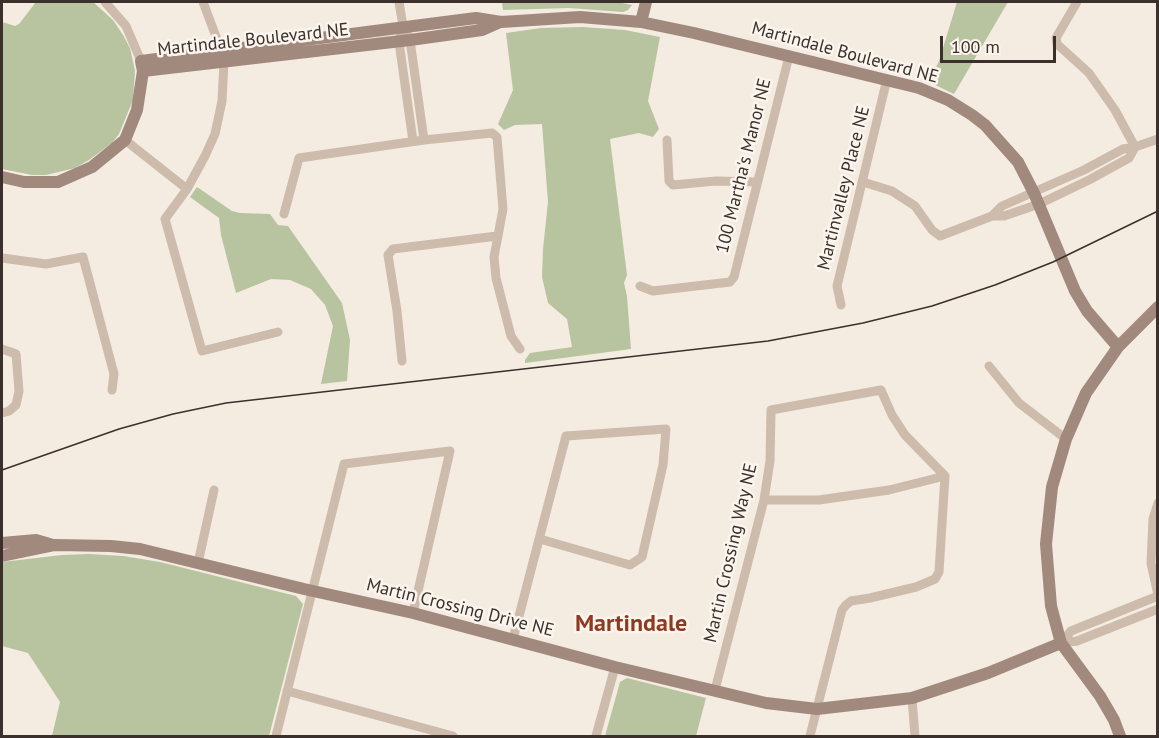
<!DOCTYPE html>
<style>
body{margin:0}
#map{position:relative;width:1159px;height:738px;overflow:hidden;background:#f4ebe1;font-family:"PT Sans",sans-serif}
canvas{display:block}
.frame{position:absolute;inset:0;border:3px solid #3b302b;pointer-events:none}
.scale{position:absolute;left:940px;top:36px;width:116px;height:27px;box-sizing:border-box;border:3px solid #3b302b;border-top:0;padding-left:8px;font-size:18px;line-height:21px;white-space:nowrap;color:#3b302b;-webkit-text-stroke:4px #fbf5ee;paint-order:stroke}
</style>
<div id="map">
<canvas width="1159" height="738"></canvas>
<div class="frame"></div>
<div class="scale">100 m</div>
</div>
<script>
const ctx = document.querySelector('canvas').getContext('2d');
ctx.lineJoin = 'round';
function fill(path, color) {
  ctx.fillStyle = color;
  ctx.fill(path, 'evenodd');
}
function toPath(rows) {
  const path = new Path2D();
  for (const r of rows) {
    path.moveTo(r[0], r[1]);
    for (let i = 2; i < r.length; i += 2) path.lineTo(r[i], r[i + 1]);
  }
  return path;
}
function strokePath(path, color, width, dash) {
  ctx.strokeStyle = color;
  ctx.lineWidth = width;
  ctx.lineCap = dash ? 'butt' : 'round';
  ctx.setLineDash(dash || []);
  ctx.stroke(path);
}
function drawText(font, color, halo, rows, align = 'center') {
  ctx.font = font + ' "PT Sans",sans-serif';
  ctx.lineWidth = 5;
  ctx.setLineDash([]);
  ctx.textBaseline = 'middle';
  ctx.strokeStyle = halo;
  ctx.fillStyle = color;
  for (const [text, x, y, turn = 0] of rows) {
    ctx.save();
    ctx.translate(x, y);
    ctx.rotate((+turn || 0) * Math.PI / 180);
    ctx.textAlign = isNaN(turn) ? turn : align;
    if (halo) ctx.strokeText(text, 0, 0);
    ctx.fillText(text, 0, 0);
    ctx.restore();
  }
}
fill(toPath([
 [36,2,93,2,113,20,123,35,130,48,135,71,133,100,119,134,113,142,89,160,75,168,46,175,32,175,2,169,2,22,15,26,19,24],
 [502,2,617,2,632,5,628,10,623,12,569,8,503,10],
 [957,2,1008,2,954,94,929,82,939,61],
 [583,27,625,30,660,37,648,101,659,129,653,137,639,133,610,139,627,275,624,283,627,296,631,349,525,363,525,360,530,353,572,347,567,319,548,303,542,277,543,249,548,202,542,124,515,125,504,130,498,124,513,90,506,33,541,28],
 [197,187,232,211,240,213,270,214,278,225,288,226,342,303,350,340,347,381,321,384,333,326,325,305,311,289,290,280,271,279,236,293,221,235,219,218,190,197],
 [89,554,123,556,160,562,296,596,303,604,269,736,52,736,60,702,28,653,2,646,2,562,62,555],
 [627,678,706,698,696,736,605,736,620,682]
]), '#b8c4a0');
strokePath(toPath([
 [105,2,126,26,141,61],
 [203,2,221,50,224,62,222,101,215,134,205,156,187,189,165,219,202,351,278,332],
 [399,2,403,26,410,40,424,140],
 [1077,2,1056,38,1057,44,1089,73,1115,110,1135,147],
 [400,37,399,42,413,141],
 [125,140,187,189],
 [667,140,669,181,673,185,716,181,756,182],
 [863,182,892,191,915,206,932,230,940,236,992,216,1002,206,1084,170,1123,149,1135,147,1158,139],
 [284,214,299,158,424,140,492,133,497,137,503,209,494,257,496,278,511,336,520,349],
 [992,216,1004,216,1039,204,1089,180,1129,158,1135,147],
 [2,258,46,264,83,257,114,374,112,390],
 [640,286,653,291,730,282,734,277,789,56],
 [841,305,837,286,887,79],
 [2,349,16,354,19,391,16,405,9,411,2,413],
 [402,361,397,311,388,255,393,249,497,236],
 [989,366,1019,403,1066,439],
 [764,500,819,500,889,490,945,476],
 [1158,503,1153,519,1151,563,1158,595],
 [198,563,214,490],
 [513,639,566,436,666,429,663,465,642,557,630,565,540,539],
 [1061,643,1071,631,1158,596],
 [1061,643,1077,641,1158,609],
 [715,690,764,500,770,461,771,410,881,390,892,415,905,435,945,476,939,572,935,579,916,587,870,598,851,601,846,605,842,610,810,736],
 [287,691,453,736],
 [912,698,915,736],
 [276,736,344,464,450,451,413,613],
 [596,736,615,667]
]), '#cdbbac', 9);
strokePath(toPath([
 [641,22,646,2],
 [143,71,410,40,482,30,500,22],
 [2,177,24,182,58,182,92,167,125,140,137,110,143,71,141,61,476,18,501,22,580,17,641,22,694,33,919,88,948,100,972,115,985,125,1018,162,1034,193,1075,291,1087,311,1118,347],
 [2,543,36,540,53,545],
 [2,556,55,545,111,546,140,549,304,589,413,613,615,667,766,703,817,709,912,698,988,673,1061,643],
 [1120,736,1114,720,1100,696,1061,643,1051,606,1046,544,1052,487,1066,439,1086,393,1118,347,1158,307]
]), '#a18a7d', 12);
strokePath(toPath([
 [2,470,119,429,173,414,226,403,768,341,863,323,932,306,995,285,1053,262,1158,211]
]), '#3b302b', 1.5);
drawText('18px', '#3b302b', '#fbf5ee', [
 ["Martindale Boulevard NE",253,40,-6],
 ["Martindale Boulevard NE",845,53,15],
 ["100 Martha's Manor NE",744,166,-76],
 ["Martinvalley Place NE",844,188,-76],
 ["Martin Crossing Way NE",731,553,-77],
 ["Martin Crossing Drive NE",460,608,14]
]);
drawText('bold 24px', '#8c3b22', '#fbf5ee', [
 ["Martindale",631,624]
]);
</script>
